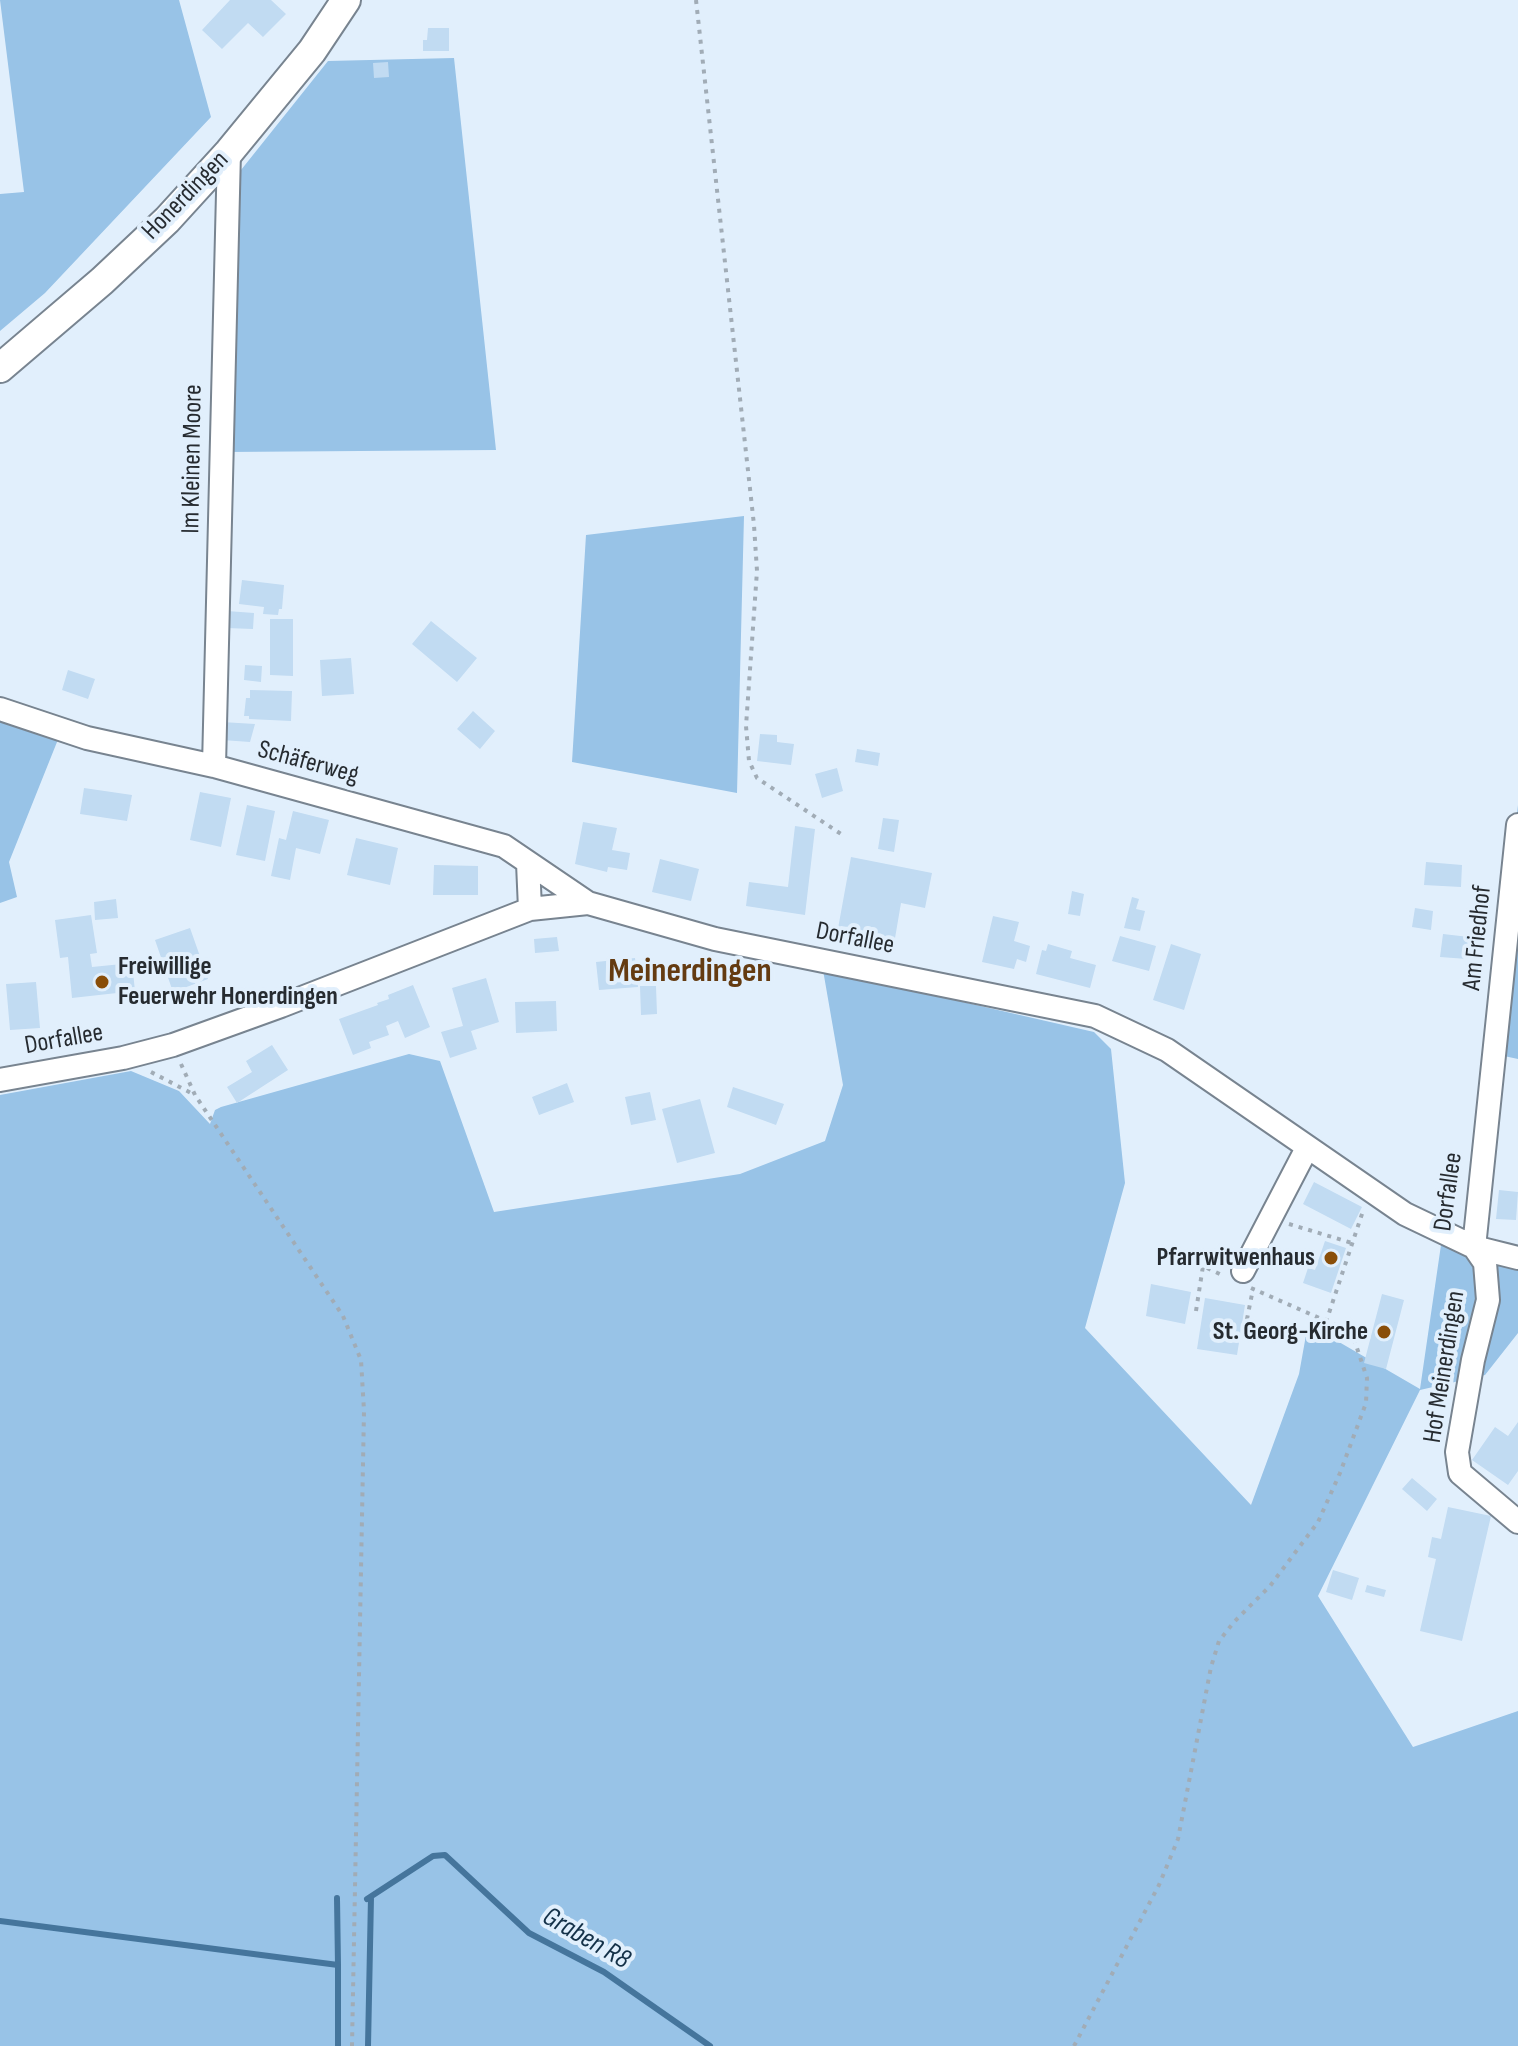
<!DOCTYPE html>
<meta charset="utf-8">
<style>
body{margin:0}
canvas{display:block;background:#e1effc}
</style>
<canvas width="1518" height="2046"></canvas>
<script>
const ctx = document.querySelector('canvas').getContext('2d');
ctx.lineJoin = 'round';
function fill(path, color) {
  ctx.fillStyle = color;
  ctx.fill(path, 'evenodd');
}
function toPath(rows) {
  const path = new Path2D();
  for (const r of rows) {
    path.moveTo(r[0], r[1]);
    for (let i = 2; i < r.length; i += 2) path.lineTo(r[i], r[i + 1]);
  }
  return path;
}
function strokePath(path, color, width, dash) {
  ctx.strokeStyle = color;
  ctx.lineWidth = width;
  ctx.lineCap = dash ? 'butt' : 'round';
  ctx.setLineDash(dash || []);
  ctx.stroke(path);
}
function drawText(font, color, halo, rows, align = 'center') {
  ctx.font = font + ' "Sofia Sans Condensed",sans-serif';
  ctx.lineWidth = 8;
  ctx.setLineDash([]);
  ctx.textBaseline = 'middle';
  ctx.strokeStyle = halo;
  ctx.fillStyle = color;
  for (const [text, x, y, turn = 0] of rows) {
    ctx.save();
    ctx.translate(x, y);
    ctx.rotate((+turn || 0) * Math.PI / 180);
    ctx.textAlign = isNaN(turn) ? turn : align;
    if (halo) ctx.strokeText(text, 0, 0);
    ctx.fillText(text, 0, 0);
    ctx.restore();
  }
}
fill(toPath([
 [0,0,179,0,211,117,45,293,0,331,0,194,24,192],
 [454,58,496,450,225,452,241,170,328,61],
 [744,516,737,793,572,762,586,535],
 [0,717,59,737,9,862,17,897,0,903],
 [1518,805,1518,1059,1490,1053],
 [823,970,1094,1032,1111,1049,1125,1183,1085,1328,1251,1505,1299,1374,1308,1324,1420,1389,1441,1245,1518,1245,1518,1333,1485,1375,1420,1390,1318,1596,1413,1747,1518,1711,1518,2046,0,2046,0,1095,131,1071,179,1091,210,1124,215,1110,221,1107,409,1054,440,1061,494,1212,740,1174,825,1141,843,1085]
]), '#98c3e7');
strokePath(toPath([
 [367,1899,433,1856,445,1855,529,1933,604,1972,710,2046],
 [0,1921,338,1965,337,1898],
 [338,2046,338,1965],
 [368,2046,371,1897]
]), '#45759c', 6);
fill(toPath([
 [230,0,271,0,286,14,263,37,248,23,222,49,202,30],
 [428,28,449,28,449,51,423,51,423,40,427,40],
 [388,62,389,77,374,78,373,63],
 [242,580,284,585,282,609,279,609,278,615,263,614,264,607,239,604],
 [227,611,254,613,253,629,226,628],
 [270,619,293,619,293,676,270,675],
 [431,621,477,658,457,682,412,644],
 [351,658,354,694,322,696,320,660],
 [245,665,262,666,261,682,244,680],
 [68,670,95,679,88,699,62,690],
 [250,690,292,691,291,721,249,719,249,716,244,716,246,698,250,698],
 [473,711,495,731,480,749,457,729],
 [222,722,255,724,250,742,222,740],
 [760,734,777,735,777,742,794,744,791,765,757,761],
 [857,749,880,753,878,766,855,762],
 [837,768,843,791,822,798,815,774],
 [84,788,132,795,127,821,80,814],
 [200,792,231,798,221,847,190,840],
 [247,805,275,811,265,861,236,855],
 [293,811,329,820,320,854,296,848,290,880,271,876,279,838,286,840],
 [883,818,899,820,894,852,878,849],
 [583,822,617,828,612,850,630,853,627,870,608,867,607,872,575,864],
 [795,826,815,829,805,915,746,906,749,882,788,887],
 [356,838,398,848,390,885,347,875],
 [851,857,932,873,925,908,901,903,894,944,837,934],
 [660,859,699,869,691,901,652,892],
 [1426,862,1462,865,1461,887,1424,885],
 [434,865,478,866,478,895,433,895],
 [1072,891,1084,894,1080,916,1068,914],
 [1132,897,1139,899,1136,909,1145,911,1140,931,1124,928],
 [116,899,118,918,95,920,94,902],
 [1415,908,1433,911,1431,930,1412,927],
 [91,915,97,953,90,954,92,967,132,963,135,991,72,998,68,957,60,958,55,920],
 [993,916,1019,922,1014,941,1030,946,1026,962,1017,959,1014,969,982,962],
 [190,928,208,979,173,992,155,940],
 [1443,934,1469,937,1467,959,1440,957],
 [1120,936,1156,946,1149,971,1112,961],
 [557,937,559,951,535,953,534,939],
 [1048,944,1072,951,1070,958,1096,965,1090,988,1036,974,1042,950,1046,951],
 [1171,944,1201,954,1184,1010,1153,1000],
 [635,958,638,987,599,990,596,962],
 [486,978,499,1022,471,1031,477,1049,450,1058,441,1032,463,1026,452,988],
 [36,982,40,1028,10,1030,6,984],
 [413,985,430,1027,405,1038,398,1021,386,1026,389,1035,369,1042,371,1048,353,1055,339,1019,378,1005,377,1003,389,999,388,995],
 [640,986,656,986,657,1014,641,1015],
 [556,1001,557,1031,516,1033,515,1002],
 [272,1045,288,1070,237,1103,227,1087,252,1072,246,1061],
 [567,1083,574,1102,539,1115,532,1097],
 [733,1087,784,1104,776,1125,727,1107],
 [650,1092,656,1120,631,1125,625,1097],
 [700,1099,715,1153,677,1163,662,1109],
 [1314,1182,1362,1207,1351,1229,1303,1204],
 [1499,1190,1518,1192,1516,1220,1496,1219],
 [1325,1241,1346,1248,1331,1293,1303,1283,1308,1268,1315,1270],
 [1151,1284,1191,1292,1185,1324,1146,1316],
 [1382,1294,1404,1300,1386,1369,1364,1363],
 [1205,1298,1245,1305,1237,1355,1197,1349],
 [1518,1422,1518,1471,1508,1485,1472,1460,1495,1427,1508,1436],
 [1412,1478,1437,1499,1427,1511,1402,1489],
 [1448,1507,1491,1516,1462,1641,1420,1631,1436,1559,1428,1557,1432,1537,1441,1539],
 [1333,1570,1359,1578,1352,1600,1326,1592],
 [1367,1585,1386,1590,1384,1597,1365,1592]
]), '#c1dbf2');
const minor = toPath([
 [0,709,87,738,214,766,504,846,588,903],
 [214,766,229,152],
 [528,863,530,909],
 [0,1080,123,1058,173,1045,281,1006,530,909,588,903,715,939,1095,1016,1167,1050,1405,1214,1474,1247,1518,1258],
 [1474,1247,1518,825],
 [1474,1247,1485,1263,1488,1300,1473,1360,1457,1452,1460,1473,1518,1522],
 [1243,1271,1307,1148]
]);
const major = toPath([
 [0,368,102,281,167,220,229,152,312,51,346,0]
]);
strokePath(minor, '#788490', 26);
strokePath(major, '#788490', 32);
strokePath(toPath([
 [696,0,754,525,757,571,746,726,749,761,757,778,844,836],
 [181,1064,195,1095,343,1316,361,1360,364,1411,352,2046],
 [151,1072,193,1094],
 [1289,1224,1352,1243],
 [1251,1288,1358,1335],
 [1196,1311,1203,1266,1224,1276],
 [1326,1322,1363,1211],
 [1245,1329,1253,1289],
 [1074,2046,1159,1885,1178,1839,1211,1667,1219,1641,1234,1622,1270,1586,1318,1522,1340,1473,1366,1403,1367,1378,1352,1333]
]), '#a1acb6', 4, [4, 6]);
strokePath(minor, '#fff', 22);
strokePath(major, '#fff', 28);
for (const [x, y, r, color] of [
 [102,982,8,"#894e09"],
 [1331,1258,8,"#894e09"],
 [1384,1332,8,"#894e09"]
]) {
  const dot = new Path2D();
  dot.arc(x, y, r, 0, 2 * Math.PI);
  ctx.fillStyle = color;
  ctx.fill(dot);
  strokePath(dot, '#e1effc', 3);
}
drawText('26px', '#262b30', '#e1effc', [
 ["Honerdingen",186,196,-46],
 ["Im Kleinen Moore",193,459,-89],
 ["Schäferweg",308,763,15],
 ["Am Friedhof",1478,938,-84],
 ["Dorfallee",855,939,11],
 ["Dorfallee",64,1040,-10],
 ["Dorfallee",1449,1192,-82],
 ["Hof Meinerdingen",1445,1367,-81]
]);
drawText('bold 26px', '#262b30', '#e1effc', [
 ["Freiwillige",118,967,"left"],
 ["Feuerwehr Honerdingen",118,997,"left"],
 ["Pfarrwitwenhaus",1315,1258],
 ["St. Georg-Kirche",1368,1332]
], 'right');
drawText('italic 28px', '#143148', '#e1effc', [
 ["Graben R8",586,1939,30]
]);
drawText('bold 34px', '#643b11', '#e1effc', [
 ["Meinerdingen",690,972]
]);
</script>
